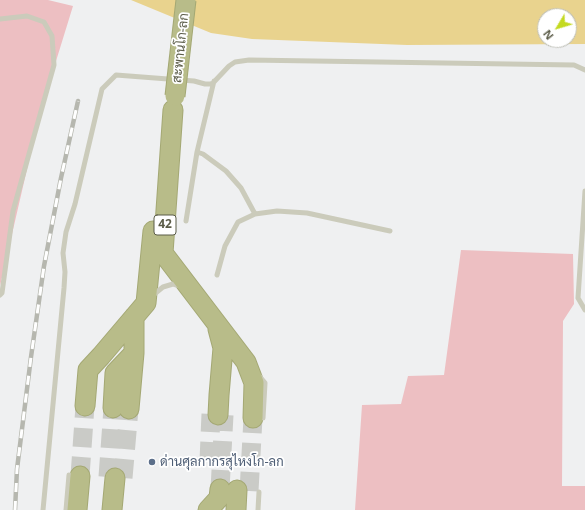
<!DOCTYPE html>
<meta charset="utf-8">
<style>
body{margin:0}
#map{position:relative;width:585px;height:510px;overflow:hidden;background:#eff0f1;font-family:"Noto Sans",sans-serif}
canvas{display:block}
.north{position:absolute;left:537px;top:8px;width:40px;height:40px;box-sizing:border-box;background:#fff;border:1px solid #bdbeb6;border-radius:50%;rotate:232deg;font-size:11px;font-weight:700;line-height:16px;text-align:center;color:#5b5c48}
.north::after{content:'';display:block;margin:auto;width:14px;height:18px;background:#c4da20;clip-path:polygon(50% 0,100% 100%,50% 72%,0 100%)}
</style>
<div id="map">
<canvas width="585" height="510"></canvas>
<div class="north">N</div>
</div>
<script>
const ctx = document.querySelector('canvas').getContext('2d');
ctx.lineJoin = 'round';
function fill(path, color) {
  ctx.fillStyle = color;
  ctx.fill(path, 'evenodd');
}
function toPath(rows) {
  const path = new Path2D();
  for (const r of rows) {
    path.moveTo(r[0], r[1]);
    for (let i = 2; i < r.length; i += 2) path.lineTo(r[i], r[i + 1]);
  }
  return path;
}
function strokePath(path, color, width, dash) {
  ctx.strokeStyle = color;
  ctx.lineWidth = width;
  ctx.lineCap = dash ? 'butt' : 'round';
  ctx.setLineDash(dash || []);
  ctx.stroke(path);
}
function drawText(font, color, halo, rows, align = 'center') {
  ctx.font = font + ' "Noto Sans",Sarabun,sans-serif';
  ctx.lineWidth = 3.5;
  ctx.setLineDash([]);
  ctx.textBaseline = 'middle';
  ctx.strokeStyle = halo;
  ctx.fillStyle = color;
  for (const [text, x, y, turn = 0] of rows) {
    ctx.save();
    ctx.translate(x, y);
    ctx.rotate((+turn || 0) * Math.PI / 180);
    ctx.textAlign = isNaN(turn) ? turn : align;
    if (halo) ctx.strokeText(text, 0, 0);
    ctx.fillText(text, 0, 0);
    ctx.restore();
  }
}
fill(toPath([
 [0,0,48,0,73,6,40,113,0,286],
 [461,250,573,254,574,304,563,321,562,486,585,486,585,510,355,510,362,405,401,404,408,376,444,375]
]), '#edbfc2');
fill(toPath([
 [131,0,585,0,585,44,407,45,252,39,211,33],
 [545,16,569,16,569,40,545,40]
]), '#e9d38e');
strokePath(toPath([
 [209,461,211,414],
 [80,476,85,406],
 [108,477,113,408],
 [123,478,129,409],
 [220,489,224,415],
 [249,491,253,418]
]), '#cacbc7', 19, [19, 10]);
const highway = toPath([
 [173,110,163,253,246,362,254,383,253,418],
 [218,329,223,348,219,395,218,415],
 [85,406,88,370,101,356,146,303,153,231],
 [113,408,115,373,134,353],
 [129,409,134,353,134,317],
 [77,510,80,476],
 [112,510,115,478],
 [208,510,219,498,220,489],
 [236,510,237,490]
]);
strokePath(highway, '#a4a874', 21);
strokePath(toPath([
 [0,19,27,16,44,22,52,36,54,65,13,211,2,293,0,295],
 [197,152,203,154,226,171,241,188,255,214],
 [585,191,578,298,585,310],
 [186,221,197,152,214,81],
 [217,275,225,246,238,222,255,214,277,211,307,213,390,231],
 [152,296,163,287,173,284,180,286],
 [259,376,265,383,263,418],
 [43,510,64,288,65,272,63,253,66,232,75,204,102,89,116,75,194,81,205,84,210,84,213,83,229,66,235,62,249,60,574,65,585,70],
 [66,510,69,475],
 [258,510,259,492]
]), '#cbcbbb', 5);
strokePath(highway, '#b8bc89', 19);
const rail = toPath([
 [15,510,17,469,31,357,44,266,61,178,78,101]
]);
strokePath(rail, '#b6b7af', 4.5);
strokePath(rail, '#fff', 3, [9]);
const highwayBridge = toPath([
 [175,96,186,0]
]);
strokePath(highwayBridge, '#a4a874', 21, []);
strokePath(highwayBridge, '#b8bc89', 19);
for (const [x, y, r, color] of [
 [152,462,4,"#5c6f8a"]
]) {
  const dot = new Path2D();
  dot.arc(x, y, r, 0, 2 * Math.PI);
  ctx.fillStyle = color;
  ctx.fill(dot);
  strokePath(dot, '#fff', 1.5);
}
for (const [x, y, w] of [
 [165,225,22]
]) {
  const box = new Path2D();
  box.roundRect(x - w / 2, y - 10, w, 20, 3);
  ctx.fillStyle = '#fff';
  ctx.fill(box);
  strokePath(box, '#5b5c48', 1);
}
drawText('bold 12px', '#5b5c48', null, [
 ["42",165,225]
]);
drawText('13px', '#5b5c48', '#fff', [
 ["สะพานโก-ลก",181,48,-84]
]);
drawText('13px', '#4e5e75', '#fff', [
 ["ด่านศุลกากรสุไหงโก-ลก",160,462]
], 'left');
</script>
